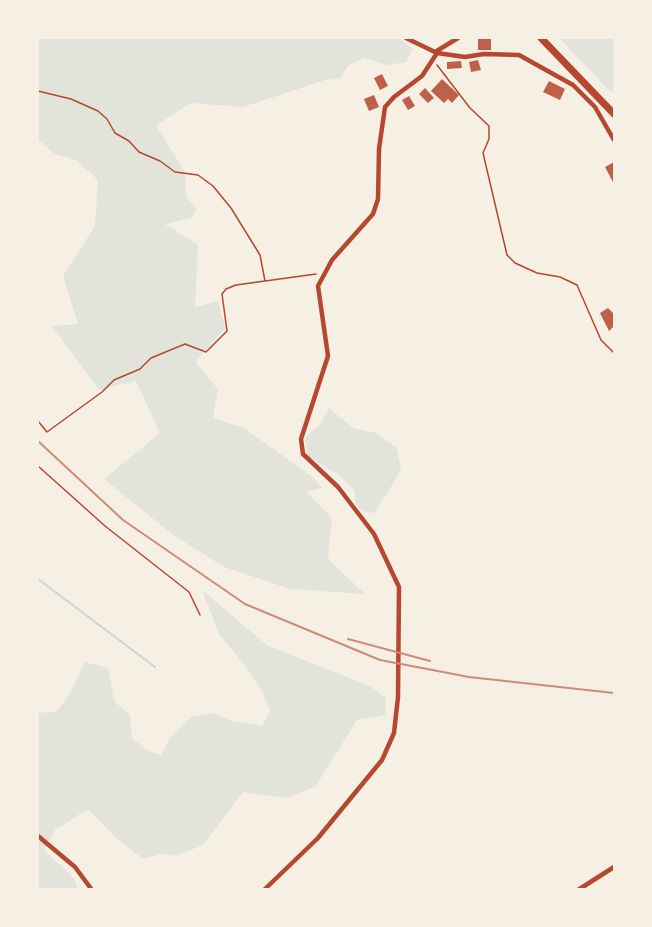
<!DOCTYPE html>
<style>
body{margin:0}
#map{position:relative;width:652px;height:927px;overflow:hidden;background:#f6efe4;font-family:"Archivo Narrow",sans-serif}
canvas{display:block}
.frame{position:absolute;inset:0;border:39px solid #f6efe4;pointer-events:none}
</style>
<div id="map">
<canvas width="652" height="927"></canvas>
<div class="frame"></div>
</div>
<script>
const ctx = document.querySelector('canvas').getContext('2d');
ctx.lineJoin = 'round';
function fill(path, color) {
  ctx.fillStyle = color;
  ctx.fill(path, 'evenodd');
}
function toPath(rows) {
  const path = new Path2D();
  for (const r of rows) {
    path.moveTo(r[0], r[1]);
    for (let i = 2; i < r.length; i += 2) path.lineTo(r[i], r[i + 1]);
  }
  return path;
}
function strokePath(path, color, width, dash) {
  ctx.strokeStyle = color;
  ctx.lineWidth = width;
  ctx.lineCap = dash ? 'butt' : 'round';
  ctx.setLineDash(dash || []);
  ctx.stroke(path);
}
fill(toPath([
 [38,38,399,38,413,49,406,62,387,65,364,58,349,65,340,78,325,80,243,107,190,103,156,126,185,172,186,197,197,208,192,218,165,224,198,245,195,307,218,301,225,328,195,362,218,389,213,418,244,428,311,476,323,488,306,492,332,518,328,559,365,594,290,589,224,567,172,534,104,479,160,433,136,381,99,390,52,326,78,324,63,276,95,226,98,180,76,160,55,154,38,140],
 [559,38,614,38,614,94,609,90],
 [329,408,353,428,376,433,396,447,401,467,396,479,374,513,361,511,355,501,355,491,339,475,307,456,305,437,320,425],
 [202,590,268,646,370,686,386,698,385,715,357,720,315,787,286,798,243,792,203,845,176,856,162,854,143,859,118,840,88,809,55,830,44,850,74,878,78,890,38,889,38,709,44,713,57,711,69,695,85,662,108,668,114,701,130,715,132,738,146,750,161,755,170,738,191,717,214,713,231,721,262,726,270,711,262,691,246,667,219,634]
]), '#e2e4dc');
strokePath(toPath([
 [38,579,155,667]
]), '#c9d6d2', 2);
fill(toPath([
 [478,38,491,38,491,50,478,50],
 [478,60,481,70,471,72,469,62],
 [461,61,462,68,447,69,447,62],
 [382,74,388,86,380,90,374,78],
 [442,79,459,95,452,103,448,99,444,103,431,91],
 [549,81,565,89,560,100,543,92],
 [425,88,434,98,428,103,419,94],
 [374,95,379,107,369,111,364,99],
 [409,96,415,106,408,110,402,100],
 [614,162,614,184,605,167],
 [608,308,614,314,614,326,609,331,600,313]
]), '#bf614a');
strokePath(toPath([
 [437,65,470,108,489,126,489,139,483,153,507,255,515,263,537,273,560,277,577,285,601,340,614,353],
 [38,91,71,99,98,111,107,119,115,133,129,141,139,152,160,161,175,172,198,175,213,186,231,208,260,255,265,281],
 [38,421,47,432,102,392,114,380,140,369,151,358,185,344,206,352,227,331,222,294,226,289,236,285,316,274],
 [38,466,105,526,189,592,200,615]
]), '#b5482f', 1.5);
strokePath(toPath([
 [406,38,437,53,465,57,484,54,519,55,573,85,595,107,614,140],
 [435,52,458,38],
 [38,836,75,867,92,890],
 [264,890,318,838,382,760,394,733,398,697,399,587,374,534,338,487,303,454,301,439,328,356,318,286,332,260,373,214,378,199,379,149,385,107,394,97,422,76,437,53],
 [578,890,614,867]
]), '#b5482f', 4.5);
strokePath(toPath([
 [541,38,614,114]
]), '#b5482f', 7);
strokePath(toPath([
 [38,441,123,520,245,604,380,660,469,677,614,693],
 [348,639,430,661]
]), '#cf8b77', 2);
</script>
